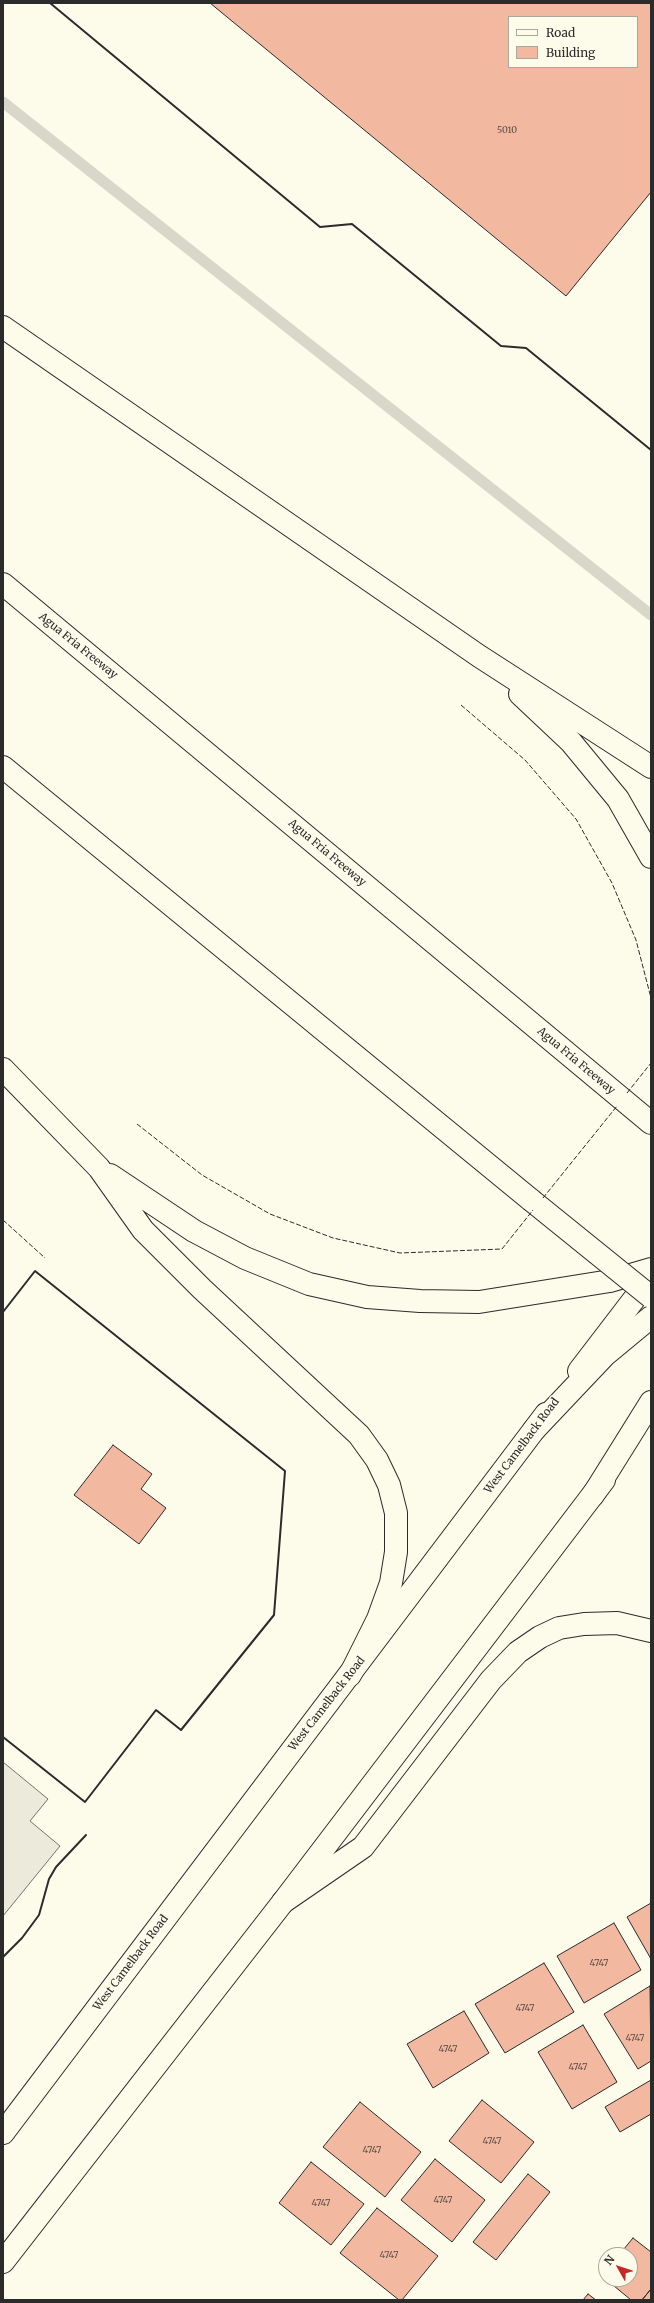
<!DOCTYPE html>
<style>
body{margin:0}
#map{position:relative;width:654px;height:2303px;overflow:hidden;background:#fdfbea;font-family:Merriweather,serif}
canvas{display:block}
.frame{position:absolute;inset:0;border:4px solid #2b2b2b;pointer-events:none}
.legend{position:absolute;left:508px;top:16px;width:130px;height:52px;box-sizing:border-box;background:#fdfbea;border:1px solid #a9a89e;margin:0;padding:5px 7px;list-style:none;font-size:12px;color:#2b2b2b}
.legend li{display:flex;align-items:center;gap:8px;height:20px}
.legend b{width:20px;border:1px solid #a9a89e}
.north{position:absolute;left:598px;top:2247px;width:40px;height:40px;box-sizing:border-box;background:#fdfbea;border:1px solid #a9a89e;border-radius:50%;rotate:309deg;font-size:11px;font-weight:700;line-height:16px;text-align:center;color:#2b2b2b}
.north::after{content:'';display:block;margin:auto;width:14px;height:18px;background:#c62828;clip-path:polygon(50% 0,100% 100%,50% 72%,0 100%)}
</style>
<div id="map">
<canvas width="654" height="2303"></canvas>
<div class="frame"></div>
<ul class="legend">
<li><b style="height:5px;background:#fdfbea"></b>Road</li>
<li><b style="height:11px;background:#f2b8a0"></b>Building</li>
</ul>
<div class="north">N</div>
</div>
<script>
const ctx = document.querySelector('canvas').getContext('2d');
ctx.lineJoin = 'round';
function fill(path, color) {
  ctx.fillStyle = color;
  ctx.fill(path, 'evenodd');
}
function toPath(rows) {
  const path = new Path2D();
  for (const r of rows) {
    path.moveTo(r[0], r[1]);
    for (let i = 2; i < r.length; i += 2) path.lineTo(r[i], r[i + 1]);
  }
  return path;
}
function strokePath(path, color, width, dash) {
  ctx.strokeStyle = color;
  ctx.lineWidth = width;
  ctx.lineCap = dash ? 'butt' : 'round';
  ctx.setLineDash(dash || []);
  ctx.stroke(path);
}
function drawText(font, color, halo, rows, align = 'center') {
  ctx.font = font + ' Merriweather,serif';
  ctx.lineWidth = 3;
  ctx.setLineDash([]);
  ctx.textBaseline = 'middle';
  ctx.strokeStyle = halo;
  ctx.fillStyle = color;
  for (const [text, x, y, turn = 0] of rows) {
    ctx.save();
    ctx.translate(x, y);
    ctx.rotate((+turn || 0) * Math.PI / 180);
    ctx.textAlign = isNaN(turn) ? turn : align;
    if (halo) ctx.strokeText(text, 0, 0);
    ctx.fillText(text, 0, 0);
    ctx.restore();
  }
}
const parking = toPath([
 [3,1762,48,1799,30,1821,60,1846,3,1916,3,1762]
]);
fill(parking, '#eceadb');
strokePath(parking, '#74746e', 1);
strokePath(toPath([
 [3,102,651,615]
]), '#d8d7c9', 11);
const building = toPath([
 [210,3,651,3,651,192,566,296,210,3],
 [509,17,637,17,637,67,509,67,509,17],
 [113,1445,152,1474,141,1489,166,1508,139,1544,74,1495,113,1445],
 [651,1903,651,1959,627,1917,651,1903],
 [614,1923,641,1970,584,2003,557,1956,614,1923],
 [544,1963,574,2012,505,2053,475,2004,544,1963],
 [650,1986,651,2061,638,2069,604,2014,650,1986],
 [464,2011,489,2053,433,2088,407,2044,464,2011],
 [583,2025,617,2082,572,2109,538,2052,583,2025],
 [651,2080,651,2114,620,2132,605,2107,651,2080],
 [482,2100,534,2142,501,2183,449,2141,482,2100],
 [360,2102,421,2152,385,2197,323,2147,360,2102],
 [435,2159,485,2200,452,2242,401,2200,435,2159],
 [311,2162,364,2204,331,2245,279,2203,311,2162],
 [528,2174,550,2192,496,2260,473,2242,528,2174],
 [377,2208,438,2256,402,2300,399,2300,340,2253,377,2208],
 [633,2238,651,2252,651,2289,642,2300,631,2300,602,2276,606,2271,606,2279,630,2279,630,2255,619,2255,633,2238],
 [651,2289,651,2300,642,2300,651,2289],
 [588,2294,596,2300,583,2300,588,2294]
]);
fill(building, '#f2b8a0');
strokePath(building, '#2b2b2b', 1);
const primary = toPath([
 [579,1371,651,1277],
 [3,2133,546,1414],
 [3,2262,283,1902,604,1480]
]);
const motorway = toPath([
 [3,327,479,656,651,767],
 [3,584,651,1123],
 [520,694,571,742,618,799,651,857],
 [3,767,531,1200],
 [3,1069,99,1168,143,1230,202,1289,359,1435,377,1460,389,1485,396,1513,396,1552,391,1583,378,1619,350,1675],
 [110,1175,194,1231,245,1258,309,1284,367,1297,420,1301,479,1302,610,1281,651,1269],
 [534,1430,605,1355,651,1317],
 [593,1495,651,1402],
 [283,1902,363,1847,491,1680,518,1652,540,1637,559,1628,584,1624,617,1623,651,1631]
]);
strokePath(primary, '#2b2b2b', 24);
strokePath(motorway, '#2b2b2b', 24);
strokePath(primary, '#fdfbea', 22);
strokePath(motorway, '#fdfbea', 22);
const motorwayBridge = toPath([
 [531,1200,651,1297]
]);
strokePath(motorwayBridge, '#2b2b2b', 24, []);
strokePath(motorwayBridge, '#fdfbea', 22);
strokePath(toPath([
 [461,705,525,760,576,819,612,883,636,940,651,998],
 [627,1093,651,1063],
 [137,1124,202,1175,270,1214,333,1238,400,1253,502,1249,533,1210],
 [543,1198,617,1106],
 [3,1220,45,1258]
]), '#2b2b2b', 1, [5, 2]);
strokePath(toPath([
 [50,3,320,227,352,224,501,346,526,348,651,450],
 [3,1312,35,1271,285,1471,274,1615,181,1730,156,1710,85,1802,3,1737],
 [3,1957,22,1938,39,1915,49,1879,56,1867,86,1835]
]), '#2b2b2b', 2);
drawText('9px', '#5d4e48', null, [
 ["5010",507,130],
 ["4747",599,1963],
 ["4747",525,2008],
 ["4747",635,2038],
 ["4747",448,2049],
 ["4747",578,2067],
 ["4747",492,2141],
 ["4747",372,2150],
 ["4747",443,2200],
 ["4747",321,2203],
 ["4747",389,2255]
]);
drawText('11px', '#2b2b2b', '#fdfbea', [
 ["Agua Fria Freeway",78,646,39],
 ["Agua Fria Freeway",327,853,40],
 ["Agua Fria Freeway",576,1061,40],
 ["West Camelback Road",522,1446,-53],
 ["West Camelback Road",327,1704,-52],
 ["West Camelback Road",131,1963,-53]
]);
</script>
